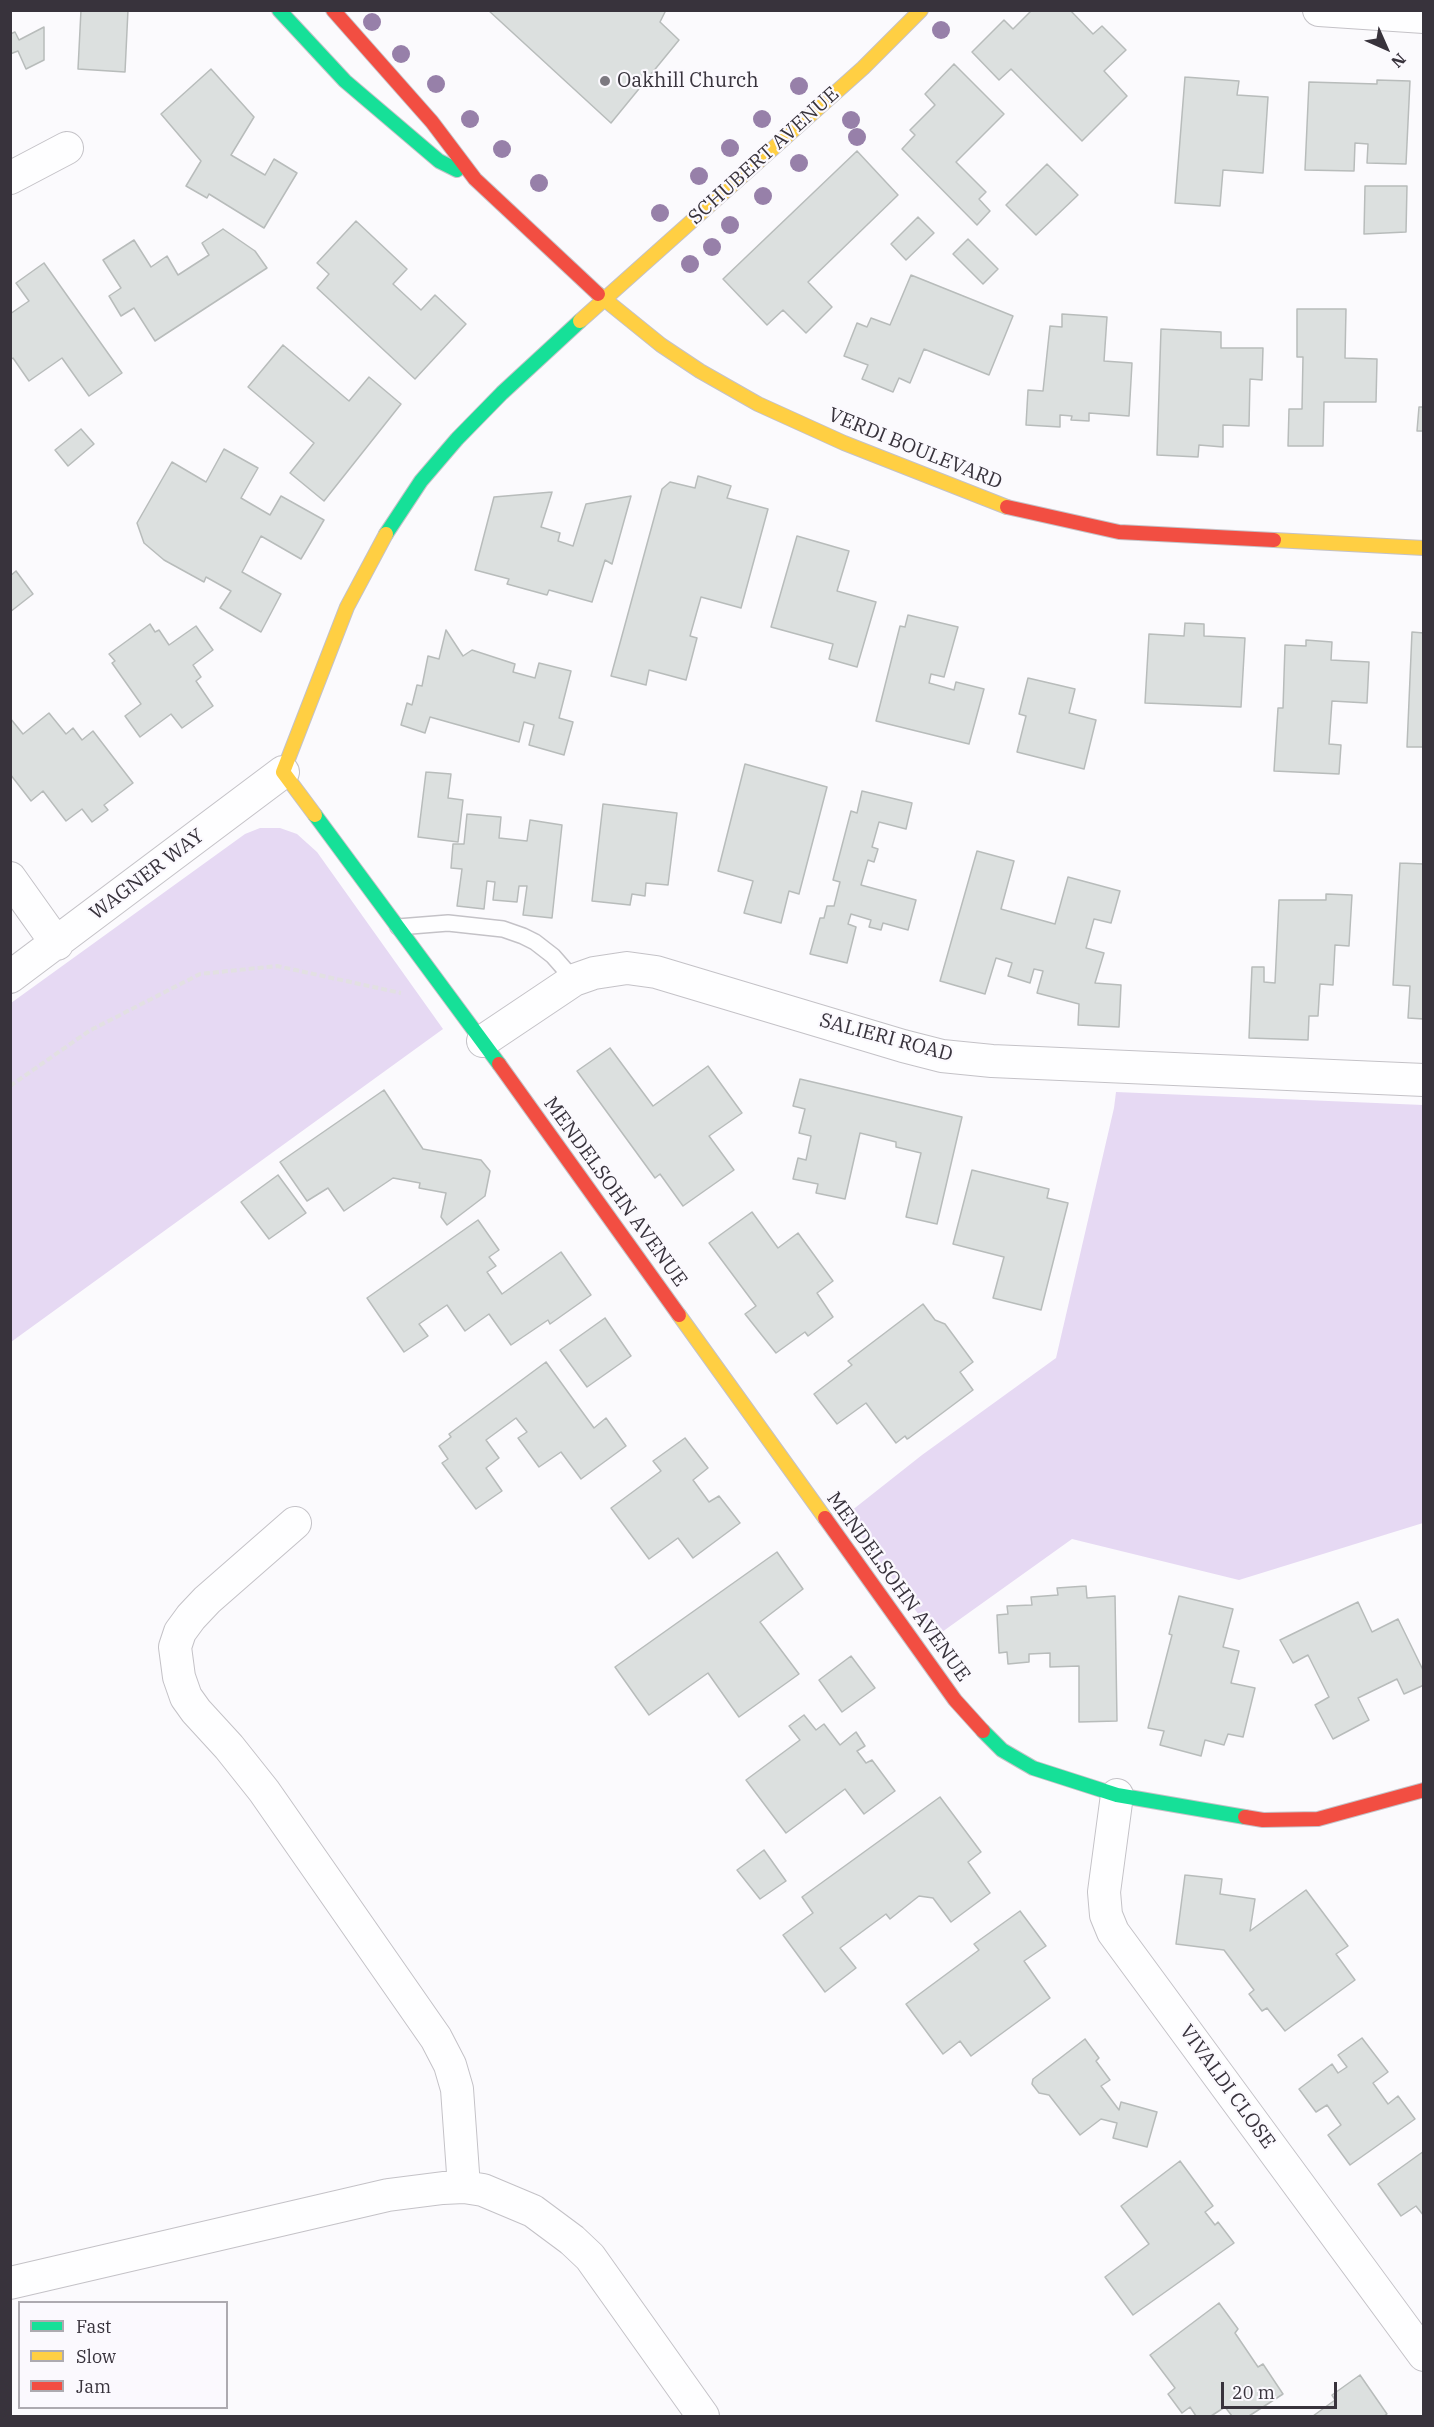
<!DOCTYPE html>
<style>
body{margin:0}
#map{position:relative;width:1434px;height:2427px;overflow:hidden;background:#fbfafd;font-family:"IBM Plex Serif",serif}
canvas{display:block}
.frame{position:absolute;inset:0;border:12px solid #38333c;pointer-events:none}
.legend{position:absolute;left:18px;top:2301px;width:210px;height:108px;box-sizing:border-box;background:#fbf9fe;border:2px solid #adaab0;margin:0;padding:8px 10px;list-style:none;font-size:18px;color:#38333c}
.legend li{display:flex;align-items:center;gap:12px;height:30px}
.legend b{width:30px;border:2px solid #adaab0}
.north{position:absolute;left:1356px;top:18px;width:60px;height:60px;-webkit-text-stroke:4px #fbf9fe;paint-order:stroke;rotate:135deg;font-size:16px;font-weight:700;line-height:24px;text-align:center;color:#38333c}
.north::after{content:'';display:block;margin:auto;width:21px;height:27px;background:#38333c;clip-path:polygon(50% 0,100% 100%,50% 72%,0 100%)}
.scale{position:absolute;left:1221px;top:2382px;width:116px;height:27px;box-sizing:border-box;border:3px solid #38333c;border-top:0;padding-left:8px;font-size:18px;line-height:21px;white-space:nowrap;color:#38333c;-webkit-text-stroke:4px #fbf9fe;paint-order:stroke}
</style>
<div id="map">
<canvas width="1434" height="2427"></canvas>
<div class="frame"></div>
<ul class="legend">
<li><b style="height:8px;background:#16e098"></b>Fast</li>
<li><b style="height:8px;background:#ffcf43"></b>Slow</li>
<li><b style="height:8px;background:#f24e42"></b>Jam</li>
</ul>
<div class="north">N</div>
<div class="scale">20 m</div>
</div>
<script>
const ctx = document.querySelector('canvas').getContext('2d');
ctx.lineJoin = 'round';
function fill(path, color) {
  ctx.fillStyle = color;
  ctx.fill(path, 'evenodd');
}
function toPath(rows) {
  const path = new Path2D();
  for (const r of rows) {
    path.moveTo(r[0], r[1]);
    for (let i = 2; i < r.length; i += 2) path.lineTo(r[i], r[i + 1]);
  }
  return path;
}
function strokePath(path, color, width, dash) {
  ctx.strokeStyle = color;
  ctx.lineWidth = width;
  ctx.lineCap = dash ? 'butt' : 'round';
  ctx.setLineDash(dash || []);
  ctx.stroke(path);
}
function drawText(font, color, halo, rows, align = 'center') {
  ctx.font = font + ' "IBM Plex Serif",serif';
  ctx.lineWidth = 4.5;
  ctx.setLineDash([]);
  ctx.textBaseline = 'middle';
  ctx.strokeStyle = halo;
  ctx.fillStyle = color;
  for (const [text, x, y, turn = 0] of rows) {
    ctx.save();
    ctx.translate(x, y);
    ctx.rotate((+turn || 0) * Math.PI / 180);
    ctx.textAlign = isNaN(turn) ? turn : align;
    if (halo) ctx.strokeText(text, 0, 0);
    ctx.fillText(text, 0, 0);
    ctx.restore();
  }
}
fill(toPath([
 [260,828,280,828,297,834,317,852,443,1029,11,1342,11,1003,245,834],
 [1116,1092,1423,1105,1423,1523,1239,1580,1072,1539,935,1637,846,1515,922,1455,1056,1358,1114,1108]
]), '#e6d9f3');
const building = toPath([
 [81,10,128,10,125,72,78,69,81,10],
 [488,10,666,10,660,22,679,40,611,123,488,10],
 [1032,10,1070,10,1093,34,1102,26,1126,50,1104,71,1127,96,1082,141,1011,69,999,80,972,52,1004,20,1013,29,1032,10],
 [44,27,44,60,26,69,18,51,10,54,10,34,15,32,19,40,44,27],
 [954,64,1004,114,956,162,986,192,979,199,990,211,977,225,902,149,915,135,910,130,935,105,925,94,954,64],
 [211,69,254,117,231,155,265,175,274,159,297,173,264,228,209,194,207,198,186,186,201,161,161,114,211,69],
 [1185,77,1239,81,1237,95,1268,97,1263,173,1223,170,1220,206,1175,203,1185,77],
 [1377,80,1410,81,1406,164,1367,163,1368,144,1355,143,1354,171,1305,170,1309,82,1377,84,1377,80],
 [857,151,898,195,808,282,832,307,806,333,783,310,767,325,723,279,857,151],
 [1047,164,1078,195,1036,235,1006,205,1047,164],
 [1365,186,1407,186,1406,232,1364,234,1365,186],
 [918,217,934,233,906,260,891,244,918,217],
 [356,221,407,269,393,284,421,310,435,295,466,324,415,379,317,288,329,274,317,263,356,221],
 [223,229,255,251,267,268,155,341,134,308,121,316,109,296,121,288,103,260,134,240,151,267,167,256,178,275,209,255,202,243,223,229],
 [968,239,998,269,983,284,953,254,968,239],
 [44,263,122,373,89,396,62,358,29,381,13,358,10,360,10,314,29,301,16,283,44,263],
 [911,275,1013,316,989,375,924,349,910,383,899,378,893,392,862,379,868,365,844,356,857,323,867,327,871,318,890,325,911,275],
 [1297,309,1346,309,1345,358,1377,359,1376,402,1324,402,1323,446,1288,446,1289,409,1302,409,1303,357,1297,357,1297,309],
 [1062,314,1107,317,1104,361,1132,363,1129,416,1089,413,1089,421,1071,420,1072,416,1060,415,1060,427,1026,425,1028,390,1043,391,1050,326,1062,327,1062,314],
 [1161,329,1221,332,1221,348,1263,348,1262,380,1250,379,1249,426,1223,425,1223,447,1199,445,1198,457,1157,455,1161,329],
 [283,345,349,401,369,377,401,404,324,501,290,473,314,443,248,387,283,345],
 [1419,407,1424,407,1424,456,1423,431,1417,431,1419,407],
 [81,429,94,444,68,466,55,450,81,429],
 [224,449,258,468,241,498,270,515,281,496,324,520,301,559,261,536,242,572,281,594,261,632,220,608,231,591,206,577,204,582,164,560,144,543,137,523,172,462,206,482,224,449],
 [698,476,731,486,727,498,768,509,741,608,701,597,690,636,697,638,686,680,649,670,646,685,611,676,662,489,670,482,695,488,698,476],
 [552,492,541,527,560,533,558,541,573,546,586,504,631,496,612,564,605,560,592,602,549,590,547,595,507,584,509,579,475,570,494,497,552,492],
 [797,536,849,551,837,591,876,602,857,667,829,659,833,644,771,627,797,536],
 [16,571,33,594,10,612,10,576,16,571],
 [908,615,958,627,944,677,931,674,929,683,954,690,956,682,984,689,969,744,876,721,900,626,905,627,908,615],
 [1185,623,1204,624,1204,636,1245,638,1241,707,1145,703,1149,634,1184,636,1185,623],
 [150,624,155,632,159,630,169,645,196,626,213,650,193,665,201,677,196,681,213,706,182,728,171,714,140,737,125,716,141,704,112,663,115,661,109,654,150,624],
 [446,630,463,656,472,650,515,664,513,672,535,678,539,663,571,671,559,718,573,722,564,755,529,745,534,725,524,722,519,742,430,717,425,733,401,725,407,703,412,705,417,685,422,686,428,656,439,659,446,630],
 [1412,632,1424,633,1424,747,1407,747,1412,632],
 [1306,640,1332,642,1331,660,1369,662,1367,703,1332,701,1329,744,1341,745,1339,774,1274,771,1278,708,1283,708,1285,645,1306,646,1306,640],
 [1028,678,1075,689,1069,713,1096,720,1084,769,1017,752,1026,716,1019,714,1028,678],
 [49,713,66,734,73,728,82,740,93,731,133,783,104,805,108,810,92,822,82,809,66,821,43,791,31,801,10,774,10,718,23,734,49,713],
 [745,764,827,787,799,894,789,891,781,923,744,913,753,881,718,871,745,764],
 [426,772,451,774,448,798,463,800,458,842,418,837,426,772],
 [862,791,912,803,906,829,879,822,872,847,878,849,874,862,868,860,861,885,916,900,908,930,883,923,881,930,869,927,871,920,851,914,848,924,856,927,847,963,810,954,820,918,824,918,827,906,834,906,840,882,833,880,851,811,857,813,862,791],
 [603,804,677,813,668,885,646,883,645,896,632,894,630,905,592,901,603,804],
 [467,814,501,817,499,838,527,841,530,820,562,825,552,918,523,915,527,886,519,886,517,902,493,900,495,882,487,881,484,909,457,906,462,869,451,868,453,844,464,844,467,814],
 [977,851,1014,861,1001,909,1055,924,1068,877,1120,891,1111,923,1094,919,1086,948,1104,953,1095,983,1121,985,1119,1027,1078,1025,1079,1004,1037,993,1043,971,1034,969,1030,983,1008,976,1012,963,996,958,985,994,940,981,977,851],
 [1400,863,1424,864,1424,1019,1408,1018,1410,986,1393,985,1400,863],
 [1326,894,1352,895,1349,946,1335,945,1333,985,1320,984,1318,1016,1309,1016,1308,1040,1249,1038,1252,967,1264,967,1264,982,1275,983,1279,900,1326,900,1326,894],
 [610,1048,653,1106,708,1066,742,1113,709,1136,734,1170,683,1206,660,1174,655,1178,577,1071,610,1048],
 [800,1079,962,1117,937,1224,906,1217,921,1153,896,1147,896,1142,860,1133,845,1199,816,1193,818,1184,793,1179,798,1158,806,1160,811,1136,799,1133,805,1109,793,1106,800,1079],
 [384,1090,423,1149,481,1160,490,1171,485,1196,447,1225,441,1217,446,1193,419,1188,420,1183,393,1178,344,1211,328,1188,307,1201,280,1162,384,1090],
 [972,1170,1049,1189,1047,1198,1068,1203,1041,1310,993,1298,1004,1257,953,1244,972,1170],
 [278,1175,306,1213,269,1239,241,1202,278,1175],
 [752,1212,778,1248,798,1233,833,1281,817,1293,833,1317,808,1336,805,1332,776,1353,745,1314,756,1306,709,1243,752,1212],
 [478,1220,499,1250,489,1257,496,1266,487,1272,502,1294,561,1252,591,1295,550,1324,548,1320,511,1345,489,1314,465,1331,447,1305,419,1324,428,1336,404,1352,367,1298,478,1220],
 [923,1304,935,1320,945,1324,973,1362,960,1372,973,1390,909,1438,907,1439,905,1436,896,1443,866,1403,837,1424,814,1394,852,1365,848,1361,923,1304],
 [605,1318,631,1356,587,1387,560,1350,605,1318],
 [546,1362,594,1428,606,1418,626,1446,581,1479,561,1452,539,1467,518,1438,527,1432,516,1418,486,1440,499,1458,486,1468,502,1491,476,1509,442,1463,448,1459,439,1446,451,1437,449,1434,546,1362],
 [685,1438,708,1468,693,1480,709,1502,719,1496,740,1523,693,1558,678,1538,649,1559,611,1508,661,1471,653,1461,685,1438],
 [777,1552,803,1589,760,1622,799,1674,739,1717,708,1673,649,1715,615,1667,777,1552],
 [1086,1586,1087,1598,1115,1596,1117,1721,1079,1722,1079,1666,1050,1667,1050,1653,1029,1654,1029,1662,1008,1664,1007,1652,999,1653,997,1615,1008,1614,1007,1606,1032,1605,1031,1597,1058,1595,1057,1588,1086,1586],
 [1179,1596,1233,1609,1223,1647,1239,1651,1231,1683,1255,1688,1243,1737,1228,1734,1224,1745,1205,1740,1201,1756,1160,1745,1164,1731,1148,1728,1172,1635,1169,1634,1179,1596],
 [1358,1602,1372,1632,1398,1619,1424,1672,1424,1685,1404,1694,1397,1679,1358,1698,1369,1720,1333,1739,1315,1705,1329,1697,1308,1655,1293,1663,1280,1640,1358,1602],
 [851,1656,875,1688,842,1712,819,1680,851,1656],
 [804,1715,816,1730,824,1724,840,1745,856,1732,865,1746,857,1751,866,1763,872,1760,895,1791,864,1814,845,1789,786,1833,746,1780,800,1740,789,1726,804,1715],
 [940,1797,981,1852,968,1862,990,1893,951,1922,933,1898,919,1896,890,1919,886,1914,840,1948,856,1968,825,1992,783,1935,813,1913,802,1897,940,1797],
 [764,1850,786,1881,760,1899,737,1870,764,1850],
 [1185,1875,1222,1879,1220,1894,1255,1899,1250,1931,1306,1890,1348,1946,1336,1954,1355,1980,1285,2031,1267,2008,1262,2011,1249,1994,1254,1990,1224,1950,1176,1944,1185,1875],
 [1020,1911,1046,1946,1024,1961,1050,1998,971,2056,960,2041,943,2054,906,2004,979,1950,974,1944,1020,1911],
 [1362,2038,1388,2072,1373,2083,1388,2104,1398,2096,1415,2119,1350,2165,1328,2135,1341,2125,1327,2105,1316,2112,1299,2089,1332,2064,1338,2073,1347,2067,1338,2055,1362,2038],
 [1085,2039,1099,2058,1096,2061,1110,2080,1101,2086,1119,2110,1121,2102,1157,2112,1147,2147,1113,2138,1117,2123,1101,2119,1080,2135,1049,2095,1039,2093,1032,2084,1033,2079,1085,2039],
 [1424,2151,1424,2216,1416,2206,1401,2216,1378,2184,1424,2151],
 [1180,2161,1213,2206,1205,2212,1215,2225,1218,2222,1234,2243,1133,2315,1105,2277,1149,2244,1121,2206,1180,2161],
 [1219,2303,1238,2329,1235,2333,1258,2367,1263,2364,1283,2394,1249,2416,1232,2416,1225,2407,1211,2416,1196,2416,1190,2407,1182,2413,1168,2394,1175,2388,1150,2355,1219,2303],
 [1360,2375,1387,2414,1384,2416,1313,2416,1335,2400,1332,2395,1360,2375]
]);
fill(building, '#dce0df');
strokePath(building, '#b8bcbb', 1.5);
const lane = toPath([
 [398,927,448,923,503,929,523,936,535,942,553,956,574,980]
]);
const street = toPath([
 [1319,10,1424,17],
 [10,178,67,148],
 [10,878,57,944],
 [10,977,283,772],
 [483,1041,574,980,594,973,627,968,656,972,903,1046,942,1056,992,1061,1424,1080],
 [295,1523,207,1600,191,1617,180,1632,175,1647,179,1677,186,1697,196,1711,229,1747,264,1791,436,2038,450,2065,457,2089,464,2187],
 [1117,1795,1104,1892,1106,1915,1113,1932,1424,2355],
 [10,2283,388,2195,443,2188,464,2187,483,2190,533,2211,572,2240,590,2257,703,2416]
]);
const fast = toPath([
 [279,10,345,81,439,161,457,170],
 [386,534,421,481,457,439,502,393,580,321],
 [315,815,499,1064],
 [983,1731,1002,1750,1033,1768,1117,1795,1245,1817]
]);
const slow = toPath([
 [598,294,661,345,700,371,758,404,844,443,1007,507],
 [580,321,863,68,921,10],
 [1274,540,1424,548],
 [315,815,283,772,347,607,386,534],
 [679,1315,825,1518]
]);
const jam = toPath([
 [333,10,432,122,475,179,598,294],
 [1007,507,1119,532,1274,540],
 [499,1064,679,1315],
 [825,1518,955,1700,983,1731],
 [1245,1817,1263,1820,1318,1819,1424,1790]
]);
strokePath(lane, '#c4c2c7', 18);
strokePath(street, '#c4c2c7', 34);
strokePath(fast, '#c4c2c7', 16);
strokePath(slow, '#c4c2c7', 16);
strokePath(jam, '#c4c2c7', 16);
strokePath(toPath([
 [10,1086,89,1031,200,974,277,966,401,993]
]), '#e2e0e2', 4, [6, 3]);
strokePath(lane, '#fefeff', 15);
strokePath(street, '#fefeff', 32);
strokePath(fast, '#16e098', 14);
strokePath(slow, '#ffcf43', 14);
strokePath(jam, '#f24e42', 14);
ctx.fillStyle = '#9780a9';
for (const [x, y] of [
 [372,22],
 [941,30],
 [401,54],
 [436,84],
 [799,86],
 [470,119],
 [762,119],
 [851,120],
 [857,137],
 [730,148],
 [502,149],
 [799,163],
 [699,176],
 [539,183],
 [763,196],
 [660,213],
 [730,225],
 [712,247],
 [690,264]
]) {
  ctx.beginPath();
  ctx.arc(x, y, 9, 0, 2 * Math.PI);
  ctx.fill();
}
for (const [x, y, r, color] of [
 [605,81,6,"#7c7980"]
]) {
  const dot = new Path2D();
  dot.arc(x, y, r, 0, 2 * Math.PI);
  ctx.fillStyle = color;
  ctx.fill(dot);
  strokePath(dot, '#fbf9fe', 2);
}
drawText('20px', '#38333c', '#fbf9fe', [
 ["Oakhill Church",617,81]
], 'left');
drawText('20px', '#38333c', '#fbf9fe', [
 ["SCHUBERT AVENUE",764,156,-42],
 ["VERDI BOULEVARD",915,449,22],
 ["WAGNER WAY",147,875,-37],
 ["SALIERI ROAD",886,1038,15],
 ["MENDELSOHN AVENUE",615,1192,54],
 ["MENDELSOHN AVENUE",898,1587,54],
 ["VIVALDI CLOSE",1227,2087,54]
]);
</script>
